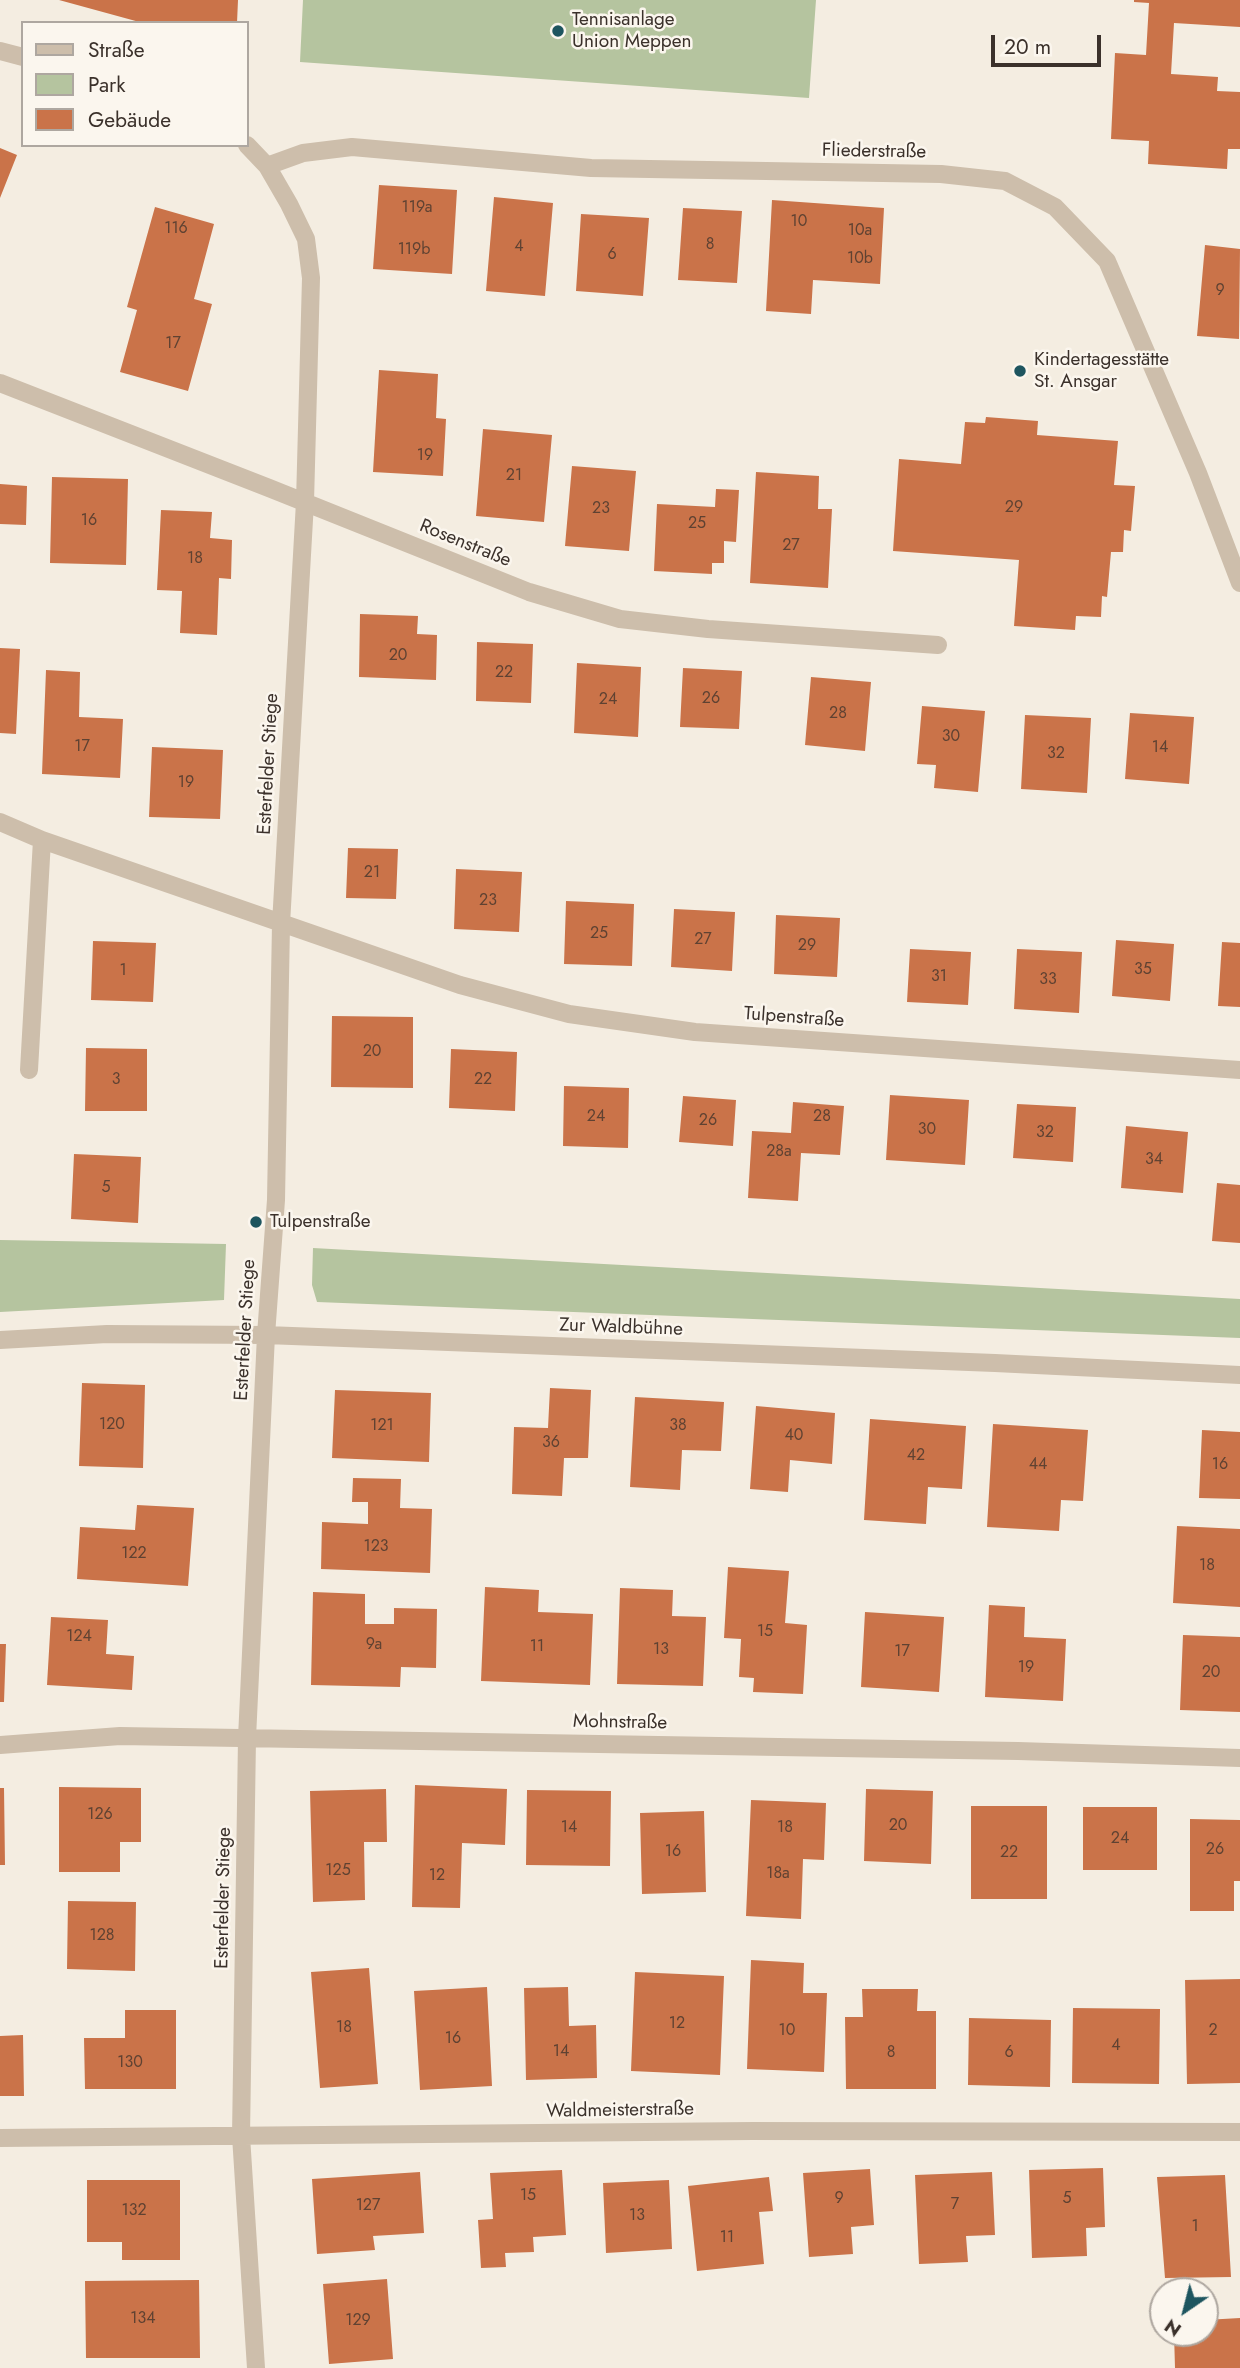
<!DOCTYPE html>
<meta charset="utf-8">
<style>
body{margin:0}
#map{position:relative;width:1240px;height:2368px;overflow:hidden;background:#f4ede1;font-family:Jost,sans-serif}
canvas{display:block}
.legend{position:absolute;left:21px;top:21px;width:228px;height:126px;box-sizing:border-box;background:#fbf6ee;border:2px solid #aea7a0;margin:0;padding:9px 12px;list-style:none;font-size:21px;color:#3b312b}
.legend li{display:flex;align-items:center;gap:14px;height:35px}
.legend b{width:35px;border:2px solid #aea7a0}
.north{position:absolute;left:1149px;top:2277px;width:70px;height:70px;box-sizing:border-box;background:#fbf6ee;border:2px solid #aea7a0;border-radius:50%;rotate:215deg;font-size:19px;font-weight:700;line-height:28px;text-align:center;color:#3b312b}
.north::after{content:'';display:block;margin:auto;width:24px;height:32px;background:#1e555f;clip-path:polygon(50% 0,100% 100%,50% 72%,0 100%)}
.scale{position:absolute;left:991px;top:35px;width:110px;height:32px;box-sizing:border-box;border:4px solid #3b312b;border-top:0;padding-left:9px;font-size:21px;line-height:24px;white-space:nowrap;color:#3b312b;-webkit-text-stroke:5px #fbf6ee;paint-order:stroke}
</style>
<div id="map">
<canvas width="1240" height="2368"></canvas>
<ul class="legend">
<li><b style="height:9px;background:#cdbeab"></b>Straße</li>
<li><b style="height:19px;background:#b5c49f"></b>Park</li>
<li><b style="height:19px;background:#ca7349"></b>Gebäude</li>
</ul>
<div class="north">N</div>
<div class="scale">20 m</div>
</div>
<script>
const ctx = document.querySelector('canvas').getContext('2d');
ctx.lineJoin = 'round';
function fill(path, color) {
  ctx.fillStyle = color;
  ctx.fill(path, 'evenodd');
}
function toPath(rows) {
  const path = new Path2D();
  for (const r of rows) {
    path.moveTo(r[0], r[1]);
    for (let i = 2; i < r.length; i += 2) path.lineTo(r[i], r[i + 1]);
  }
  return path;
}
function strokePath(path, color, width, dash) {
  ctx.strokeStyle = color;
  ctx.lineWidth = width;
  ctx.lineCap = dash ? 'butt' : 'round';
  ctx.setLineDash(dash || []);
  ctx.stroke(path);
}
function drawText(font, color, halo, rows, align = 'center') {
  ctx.font = font + ' Jost,sans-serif';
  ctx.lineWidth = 5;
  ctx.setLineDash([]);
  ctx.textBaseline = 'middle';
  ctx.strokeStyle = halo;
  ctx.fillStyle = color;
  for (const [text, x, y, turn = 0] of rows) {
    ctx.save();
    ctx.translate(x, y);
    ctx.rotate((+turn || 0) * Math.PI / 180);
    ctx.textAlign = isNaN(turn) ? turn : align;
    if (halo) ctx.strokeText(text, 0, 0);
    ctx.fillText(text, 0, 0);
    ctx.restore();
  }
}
fill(toPath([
 [303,0,816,0,809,98,300,62],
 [0,1240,226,1244,224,1300,0,1312],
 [313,1248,1240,1299,1240,1338,317,1302,312,1285]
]), '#b5c49f');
fill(toPath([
 [59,0,238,0,237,23,143,23],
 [1134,0,1240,0,1240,27,1174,23,1171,74,1218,77,1217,91,1240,92,1240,149,1228,149,1227,169,1148,164,1149,141,1111,139,1115,53,1146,55,1149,3,1134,2],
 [0,148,17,155,0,198],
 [379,185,457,190,452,274,373,269],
 [494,197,553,203,545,296,486,291],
 [772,200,884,208,880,284,813,280,811,314,766,311],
 [155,207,214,224,194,299,212,304,188,391,120,372,137,310,127,307],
 [683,208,742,211,737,283,678,280],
 [581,214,649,218,643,296,576,291],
 [1205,245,1240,249,1239,339,1197,336],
 [379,370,438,374,436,418,446,419,443,476,373,472],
 [986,417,1038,421,1037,435,1118,441,1114,485,1135,486,1131,531,1124,530,1123,552,1111,552,1107,597,1102,596,1101,617,1076,616,1075,630,1014,626,1019,560,893,551,899,459,961,464,965,422,985,423],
 [483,429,552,435,544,522,476,516],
 [572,466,636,471,629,551,565,546],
 [756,472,819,476,818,509,832,509,828,588,750,583],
 [52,477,128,479,126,565,50,563],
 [0,484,27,486,26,525,0,524],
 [716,489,739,490,736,542,724,541,724,563,712,563,712,574,654,571,657,504,715,507],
 [161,510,212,512,210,538,232,540,231,579,219,578,217,635,180,633,182,591,157,590],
 [360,614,418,616,417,634,437,635,436,680,359,677],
 [477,642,533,644,531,703,476,701],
 [0,648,20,649,16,734,0,733],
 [577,663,641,667,638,737,574,733],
 [683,668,742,671,739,729,680,727],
 [46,670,80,672,79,717,123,719,120,778,42,774],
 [811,677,871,682,865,751,805,745],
 [922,706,985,711,978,792,934,788,936,765,917,764],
 [1130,713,1194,717,1189,784,1125,779],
 [1025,715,1091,718,1087,793,1021,789],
 [152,747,223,750,220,819,149,817],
 [348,848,398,849,396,899,346,898],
 [456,869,522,872,519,932,454,929],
 [566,901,634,904,632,966,564,964],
 [674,909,735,912,732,971,671,967],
 [776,915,840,918,837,977,774,974],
 [1116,940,1174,944,1170,1001,1112,996],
 [93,941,156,943,153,1002,91,1000],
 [1222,942,1240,943,1240,1007,1218,1006],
 [910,949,971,952,968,1005,907,1002],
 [1017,949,1082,952,1079,1013,1014,1009],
 [332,1016,413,1017,413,1088,331,1087],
 [86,1048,147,1049,147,1111,85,1111],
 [451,1049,517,1052,515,1111,449,1108],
 [564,1086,629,1088,628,1148,563,1146],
 [890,1095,969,1100,965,1165,886,1160],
 [683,1096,736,1100,733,1146,679,1142],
 [793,1102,844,1106,840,1155,801,1153,798,1201,748,1198,752,1131,791,1133],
 [1017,1104,1076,1107,1073,1162,1013,1158],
 [1126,1126,1188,1132,1183,1193,1121,1188],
 [74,1154,141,1157,138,1223,71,1219],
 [1217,1183,1240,1185,1240,1243,1212,1241],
 [82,1383,145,1385,143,1468,79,1466],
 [550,1388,591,1390,588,1458,564,1458,562,1496,512,1494,514,1427,548,1428],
 [335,1390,431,1393,429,1462,332,1458],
 [635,1397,724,1402,721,1451,682,1450,680,1490,630,1487],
 [756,1406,835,1413,832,1464,790,1460,788,1492,750,1489],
 [870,1419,966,1426,962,1489,928,1487,926,1524,864,1520],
 [993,1424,1088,1430,1083,1501,1061,1500,1059,1531,987,1527],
 [1202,1430,1240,1432,1240,1499,1199,1498],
 [353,1478,401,1479,400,1508,432,1509,430,1573,321,1569,322,1522,368,1524,368,1502,352,1502],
 [137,1505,194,1508,188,1586,77,1579,80,1527,135,1530],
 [1177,1526,1240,1529,1240,1607,1173,1603],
 [728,1567,789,1571,785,1623,807,1625,803,1694,753,1692,754,1678,739,1677,741,1639,724,1638],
 [485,1587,539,1590,538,1612,593,1614,590,1685,481,1681],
 [620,1588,673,1590,672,1616,706,1617,703,1686,617,1684],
 [313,1592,365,1594,365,1624,394,1624,394,1608,437,1609,436,1668,401,1667,400,1687,311,1685],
 [989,1605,1025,1607,1024,1637,1066,1639,1063,1701,985,1697],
 [865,1612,944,1617,939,1692,861,1687],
 [51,1617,108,1620,106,1654,134,1656,132,1690,47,1685],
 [1183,1635,1240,1637,1240,1712,1180,1710],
 [0,1644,6,1644,4,1702,0,1702],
 [415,1785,507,1789,505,1845,462,1843,460,1908,412,1907],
 [59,1787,141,1788,141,1842,120,1842,120,1872,59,1872],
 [0,1788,4,1788,5,1865,0,1865],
 [386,1789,387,1842,364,1842,365,1900,313,1902,310,1791],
 [866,1789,933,1791,931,1864,864,1861],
 [527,1790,611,1791,610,1866,526,1865],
 [751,1800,826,1803,824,1860,803,1859,801,1919,746,1916],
 [971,1806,1047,1806,1047,1899,971,1899],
 [1083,1807,1157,1807,1157,1870,1083,1870],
 [704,1811,706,1892,642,1894,640,1813],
 [1190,1819,1240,1820,1240,1881,1234,1881,1234,1911,1190,1911],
 [68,1901,136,1902,135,1971,67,1969],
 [751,1960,804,1963,803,1993,827,1993,824,2072,747,2069],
 [369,1968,378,2084,320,2088,311,1972],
 [635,1972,724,1976,720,2075,631,2071],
 [1240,1979,1240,2083,1187,2084,1185,1980],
 [487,1987,492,2086,420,2090,414,1991],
 [568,1987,569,2026,596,2025,597,2078,526,2080,524,1988],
 [862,1989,918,1989,917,2011,936,2011,936,2089,846,2089,845,2017,863,2017],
 [1073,2008,1160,2009,1159,2084,1072,2083],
 [125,2010,176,2010,176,2089,85,2089,84,2038,125,2038],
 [969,2018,1051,2020,1050,2087,968,2085],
 [23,2035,24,2096,0,2096,0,2036],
 [1103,2168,1105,2227,1086,2228,1087,2256,1032,2258,1029,2170],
 [870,2169,874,2225,851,2227,853,2254,809,2257,803,2173],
 [562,2170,566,2235,533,2237,534,2252,505,2253,506,2267,481,2268,478,2220,493,2219,490,2173],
 [420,2172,424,2233,373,2236,375,2250,317,2254,312,2179],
 [992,2172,995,2235,966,2236,968,2262,919,2264,915,2175],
 [1225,2175,1231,2277,1165,2278,1157,2177],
 [769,2177,773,2211,759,2212,764,2264,697,2271,688,2186],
 [87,2180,180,2180,180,2260,122,2260,122,2242,87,2242],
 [669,2180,672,2249,606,2253,603,2183],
 [387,2279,393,2359,329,2364,323,2284],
 [199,2280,200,2358,86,2358,85,2281],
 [1240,2318,1240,2368,1175,2368,1174,2333,1205,2333,1205,2320]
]), '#ca7349');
strokePath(toPath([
 [0,51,23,57],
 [247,145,267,166,289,204,306,239,311,278,305,502,281,924,276,1200,266,1335,247,1738,241,2136,256,2368],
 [267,166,303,153,352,147,591,168,941,174,1005,181,1055,207,1107,261,1198,473,1240,583],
 [0,383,269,488,529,592,620,619,708,629,938,645],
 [0,822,42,840,460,985,569,1014,695,1032,1240,1070],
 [29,1070,42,840],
 [0,1340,107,1334,266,1335,995,1363,1240,1375],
 [0,1745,120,1736,1018,1751,1240,1758],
 [0,2138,753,2131,1240,2132]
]), '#cdbeab', 18);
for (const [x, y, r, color] of [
 [558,31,7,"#1e555f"],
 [1020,371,7,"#1e555f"],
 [256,1222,7,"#1e555f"]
]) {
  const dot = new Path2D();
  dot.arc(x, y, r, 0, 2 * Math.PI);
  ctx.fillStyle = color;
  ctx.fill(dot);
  strokePath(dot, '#fbf6ee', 2.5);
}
drawText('16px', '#5f4232', null, [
 ["119a",417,208],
 ["10",799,222],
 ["116",176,229],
 ["10a",860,231],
 ["8",710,245],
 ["4",519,247],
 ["119b",414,250],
 ["6",612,255],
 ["10b",860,259],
 ["9",1220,291],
 ["17",173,344],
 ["19",425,456],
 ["21",514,476],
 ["29",1014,508],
 ["23",601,509],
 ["16",89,521],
 ["25",697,524],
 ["27",791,546],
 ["18",195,559],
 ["20",398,656],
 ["22",504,673],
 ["26",711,699],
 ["24",608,700],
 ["28",838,714],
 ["30",951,737],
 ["17",82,747],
 ["14",1160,748],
 ["32",1056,754],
 ["19",186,783],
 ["21",372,873],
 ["23",488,901],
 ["25",599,934],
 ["27",703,940],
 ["29",807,946],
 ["35",1143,970],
 ["1",123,971],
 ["31",939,977],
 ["33",1048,980],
 ["20",372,1052],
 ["3",116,1080],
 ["22",483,1080],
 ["24",596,1117],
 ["28",822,1117],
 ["26",708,1121],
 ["30",927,1130],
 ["32",1045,1133],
 ["28a",779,1152],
 ["34",1154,1160],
 ["5",106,1188],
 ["120",112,1425],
 ["121",382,1426],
 ["38",678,1426],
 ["40",794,1436],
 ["36",551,1443],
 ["42",916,1456],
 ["44",1038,1465],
 ["16",1220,1465],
 ["123",376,1547],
 ["122",134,1554],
 ["18",1207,1566],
 ["15",765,1632],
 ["124",79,1637],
 ["9a",374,1645],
 ["11",537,1647],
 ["13",661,1650],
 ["17",902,1652],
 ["19",1026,1668],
 ["20",1211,1673],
 ["126",100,1815],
 ["20",898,1826],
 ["14",569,1828],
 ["18",785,1828],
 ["24",1120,1839],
 ["26",1215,1850],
 ["16",673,1852],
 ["22",1009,1853],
 ["125",338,1871],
 ["18a",778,1874],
 ["12",437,1876],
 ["128",102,1936],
 ["12",677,2024],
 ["18",344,2028],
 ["10",787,2031],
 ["2",1213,2031],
 ["16",453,2039],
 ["4",1116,2046],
 ["14",561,2052],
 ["8",891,2053],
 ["6",1009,2053],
 ["130",130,2063],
 ["15",528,2196],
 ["9",839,2199],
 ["5",1067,2199],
 ["7",955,2205],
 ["127",368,2206],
 ["132",134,2211],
 ["13",637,2216],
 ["1",1195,2227],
 ["11",727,2238],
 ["134",143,2319],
 ["129",358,2321]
]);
drawText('19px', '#3b312b', '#fbf6ee', [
 ["Tennisanlage",572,20],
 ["Union Meppen",572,42],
 ["Kindertagesstätte",1034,360],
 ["St. Ansgar",1034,382],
 ["Tulpenstraße",270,1222]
], 'left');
drawText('19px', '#3b312b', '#fbf6ee', [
 ["Fliederstraße",874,152,1],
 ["Rosenstraße",465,544,22],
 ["Esterfelder Stiege",269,764,-87],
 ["Tulpenstraße",794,1018,4],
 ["Zur Waldbühne",621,1328,2],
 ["Esterfelder Stiege",246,1330,-87],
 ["Mohnstraße",620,1723,1],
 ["Esterfelder Stiege",224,1898,-89],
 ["Waldmeisterstraße",620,2111,-1]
]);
</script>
